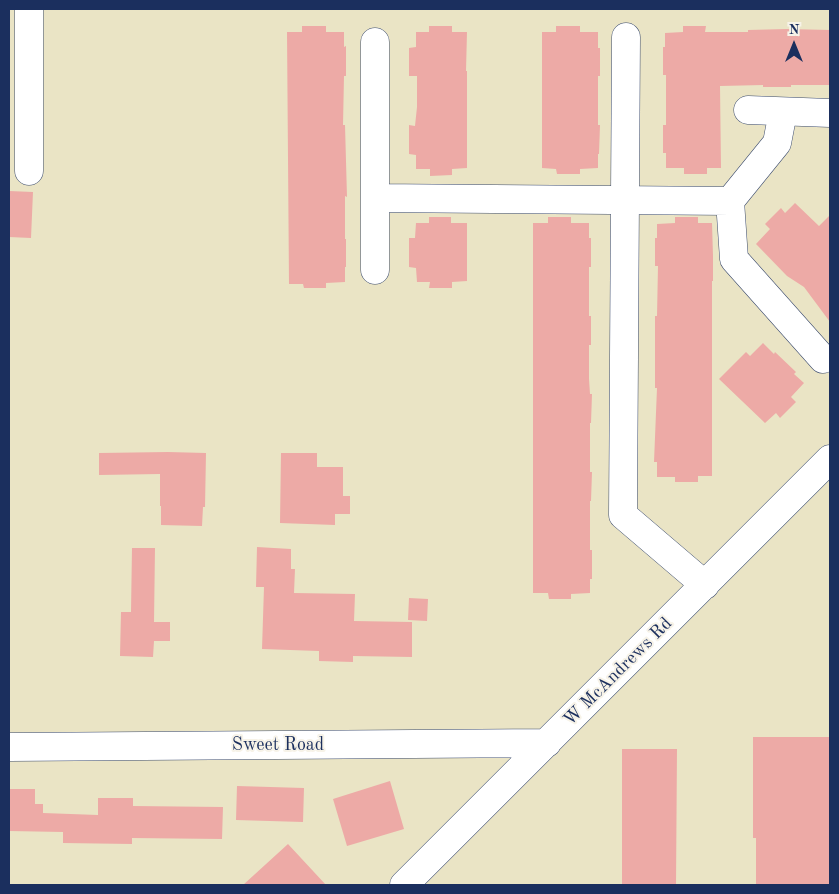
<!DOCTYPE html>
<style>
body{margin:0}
#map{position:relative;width:839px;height:894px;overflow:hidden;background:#eae4c5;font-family:"Old Standard TT",serif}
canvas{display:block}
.frame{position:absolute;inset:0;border:10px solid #1b2f5e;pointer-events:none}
.north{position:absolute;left:769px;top:20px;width:50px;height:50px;-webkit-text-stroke:4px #f7f3e8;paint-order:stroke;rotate:0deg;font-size:14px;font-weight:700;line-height:20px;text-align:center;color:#1b2f5e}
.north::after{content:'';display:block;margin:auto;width:18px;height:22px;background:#1b2f5e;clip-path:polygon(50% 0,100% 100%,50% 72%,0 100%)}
</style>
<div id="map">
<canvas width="839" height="894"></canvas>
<div class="frame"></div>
<div class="north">N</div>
</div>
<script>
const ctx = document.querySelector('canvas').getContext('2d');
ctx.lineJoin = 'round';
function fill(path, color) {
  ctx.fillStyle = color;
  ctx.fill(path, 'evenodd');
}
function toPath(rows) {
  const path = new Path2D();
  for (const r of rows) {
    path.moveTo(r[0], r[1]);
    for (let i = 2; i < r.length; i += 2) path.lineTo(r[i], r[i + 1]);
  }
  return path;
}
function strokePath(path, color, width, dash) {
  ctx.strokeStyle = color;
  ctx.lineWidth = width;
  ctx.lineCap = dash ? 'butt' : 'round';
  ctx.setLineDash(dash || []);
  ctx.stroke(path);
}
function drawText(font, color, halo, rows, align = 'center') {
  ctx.font = font + ' "Old Standard TT",serif';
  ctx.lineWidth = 4;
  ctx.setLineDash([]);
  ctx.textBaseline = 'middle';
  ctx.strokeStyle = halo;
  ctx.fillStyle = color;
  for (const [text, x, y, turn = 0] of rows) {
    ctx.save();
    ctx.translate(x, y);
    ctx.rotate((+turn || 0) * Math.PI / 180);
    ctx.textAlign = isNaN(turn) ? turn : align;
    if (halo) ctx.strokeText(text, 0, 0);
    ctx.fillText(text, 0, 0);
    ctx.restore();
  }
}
fill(toPath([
 [302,26,326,26,326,32,344,32,344,47,346,46,346,76,344,76,343,125,345,125,347,197,345,196,345,239,346,239,346,267,345,267,345,282,326,283,326,288,304,288,303,284,289,284,287,32,302,32],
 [429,26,452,26,452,32,467,32,466,71,467,71,467,168,452,169,452,175,430,176,430,169,416,169,416,155,409,154,409,125,415,126,417,107,417,76,409,76,409,48,416,47,416,32,429,32],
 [556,26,580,26,580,32,598,32,598,48,600,48,600,76,598,76,598,125,600,125,599,154,598,154,598,168,580,169,580,174,557,174,556,169,542,168,542,32,556,32],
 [683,26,706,26,705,32,748,32,748,30,787,29,830,30,830,85,791,85,791,87,763,87,763,85,720,86,721,168,707,168,707,174,684,174,684,168,666,168,666,153,663,153,663,125,666,125,666,75,663,75,663,47,665,47,665,33,683,32],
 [9,191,33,192,31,238,9,237],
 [795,203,819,226,830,215,830,322,804,287,787,276,756,244,770,229,765,224,781,208,785,213],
 [429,217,451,217,451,223,467,223,467,281,452,282,452,288,429,288,430,282,417,282,416,268,409,267,409,238,415,238,416,223,429,223],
 [548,217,571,217,571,223,589,223,589,238,591,238,591,267,589,267,589,316,591,316,591,345,589,345,589,379,590,394,592,394,591,423,590,423,590,472,592,472,591,501,590,501,590,550,592,550,592,579,590,579,590,593,571,594,571,599,549,599,548,593,533,593,533,223,548,223],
 [675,217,698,217,698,223,712,223,713,256,713,281,712,281,712,476,698,476,698,482,675,482,675,477,657,477,657,462,654,462,657,388,655,388,655,316,657,316,658,266,655,266,655,238,657,238,657,224,675,223],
 [763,343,774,354,775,352,796,372,794,374,804,383,791,397,796,402,780,418,776,413,765,423,719,379,746,352,750,356],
 [168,452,206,453,205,507,203,507,202,526,161,525,161,506,160,506,160,474,99,475,99,453],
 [281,453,317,453,317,467,343,467,343,496,350,496,350,514,335,514,335,525,280,523],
 [257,547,291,549,291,569,295,569,294,593,355,594,354,621,412,622,412,657,353,656,353,662,319,661,319,651,262,649,264,587,256,587],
 [132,548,155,548,154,622,170,622,170,641,154,641,153,657,120,656,121,612,131,612],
 [409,598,428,599,427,621,408,620],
 [753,737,830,737,830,885,756,885,756,838,753,838],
 [622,749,677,749,676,885,622,885],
 [390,781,404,829,347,846,333,799],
 [237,786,304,788,303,822,236,820],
 [9,789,35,789,35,804,43,804,43,813,98,815,98,798,133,798,133,806,223,807,222,839,132,838,132,844,63,843,63,832,9,831],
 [288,844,326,885,243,885]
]), '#edaaa6');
const minor = toPath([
 [626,37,623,515,705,585],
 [375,42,375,270],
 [748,110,830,113],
 [29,171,29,9],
 [375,198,730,201,777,143,783,112],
 [730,201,734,259,823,359],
 [9,747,547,743],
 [404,885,830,459]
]);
strokePath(minor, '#3a4a6d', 29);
strokePath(minor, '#fff', 28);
drawText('18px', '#1b2f5e', '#f7f3e8', [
 ["W McAndrews Rd",618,672,-45],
 ["Sweet Road",278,745]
]);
</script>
